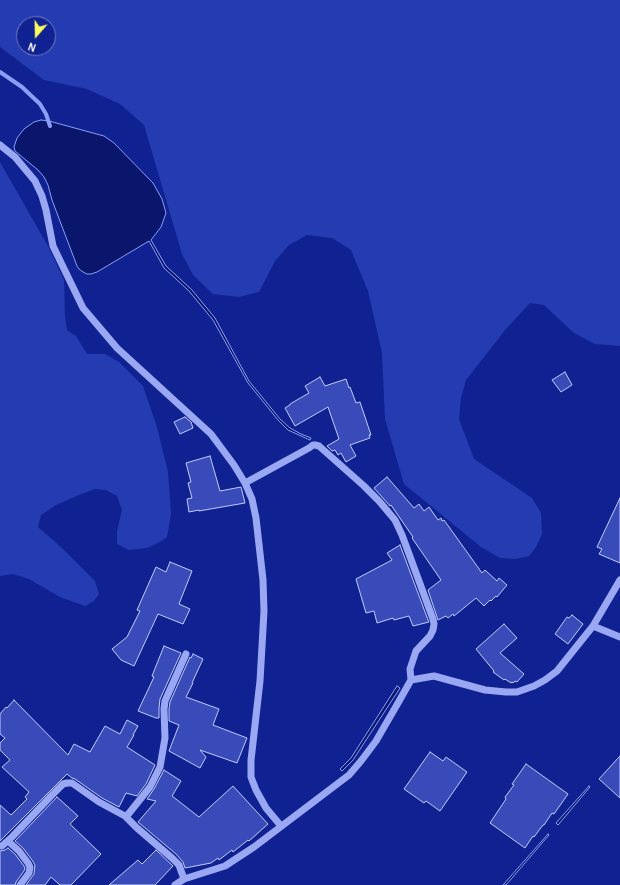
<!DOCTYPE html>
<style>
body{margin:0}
#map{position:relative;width:620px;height:885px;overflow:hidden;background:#102291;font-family:Karla,sans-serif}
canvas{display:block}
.north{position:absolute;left:16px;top:16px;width:40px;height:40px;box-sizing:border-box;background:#102291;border:1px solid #707abd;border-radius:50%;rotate:200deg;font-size:11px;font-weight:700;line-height:16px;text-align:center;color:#fff}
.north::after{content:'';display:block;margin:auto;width:14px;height:18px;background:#feff5c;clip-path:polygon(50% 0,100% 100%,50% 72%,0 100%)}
</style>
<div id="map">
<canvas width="620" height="885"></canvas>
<div class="north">N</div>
</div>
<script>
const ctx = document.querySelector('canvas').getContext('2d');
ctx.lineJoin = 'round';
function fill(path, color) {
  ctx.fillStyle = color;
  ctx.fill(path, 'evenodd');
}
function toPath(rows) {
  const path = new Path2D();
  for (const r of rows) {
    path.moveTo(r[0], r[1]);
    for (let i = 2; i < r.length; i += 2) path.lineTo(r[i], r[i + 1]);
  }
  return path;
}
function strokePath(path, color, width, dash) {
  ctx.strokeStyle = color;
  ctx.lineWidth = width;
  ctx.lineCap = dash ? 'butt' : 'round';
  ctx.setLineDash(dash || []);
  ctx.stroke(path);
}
fill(toPath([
 [0,0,620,0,620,346,595,344,574,333,544,305,530,303,506,329,466,380,461,398,459,419,474,459,532,498,541,513,542,534,536,547,529,556,515,559,500,558,481,547,404,484,385,419,382,353,368,291,351,250,332,238,307,235,289,245,275,261,259,292,239,297,213,294,193,275,182,254,144,125,120,104,87,89,44,80,0,47],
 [24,24,48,24,48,48,24,48],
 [0,162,49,248,64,280,65,317,67,330,76,336,87,354,105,354,119,362,143,386,157,427,168,472,171,514,167,537,160,542,147,548,129,550,117,544,117,531,122,510,117,496,106,490,95,489,79,495,56,505,41,515,38,527,63,549,95,581,99,594,94,601,85,606,60,597,29,579,13,574,0,576]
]), '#253bb2');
const water = toPath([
 [41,120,49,121,104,136,114,143,153,183,162,199,166,213,161,227,151,240,166,266,192,290,215,318,249,381,280,419,290,428,301,434,311,438,310,440,288,430,278,420,248,383,213,320,189,291,164,268,149,241,97,272,91,274,87,274,83,272,79,269,77,266,52,200,48,185,44,177,38,170,15,151,14,147,17,138,24,129,34,122,41,120],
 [397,686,400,688,368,737,353,760,342,771,340,769,351,758,397,686],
 [589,786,590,787,558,825,556,823,589,786],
 [548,834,549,835,506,885,503,885,548,834]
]);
fill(water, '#09166c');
strokePath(water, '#8b9ef7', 1);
strokePath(toPath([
 [0,72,22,87,40,104,46,114,50,126]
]), '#8b9ef7', 4);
const building = toPath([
 [565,372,572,385,561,392,552,380,565,372],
 [320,377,325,386,346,379,349,388,350,387,356,403,360,402,371,435,369,435,370,438,350,445,356,456,346,462,341,453,338,455,335,450,332,451,327,446,339,439,328,407,295,426,285,408,290,405,290,404,309,393,305,386,320,377],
 [185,417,191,422,193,428,180,434,174,422,185,417],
 [210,456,220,491,241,487,245,503,199,511,199,510,189,512,187,499,192,498,188,483,191,482,186,463,210,456],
 [387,477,414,508,419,504,424,511,429,507,438,520,441,518,442,521,444,520,482,573,485,570,497,581,499,578,507,585,497,597,496,596,491,601,490,600,484,606,476,598,454,616,453,614,448,618,446,616,438,620,428,590,441,580,412,538,413,537,391,505,390,506,374,488,387,477],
 [620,498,620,563,599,554,602,549,597,547,620,498],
 [400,545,428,620,429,622,413,626,409,616,394,620,393,618,377,623,374,611,366,613,356,579,392,560,387,553,400,545],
 [170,562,192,571,179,604,190,609,183,624,158,614,134,666,121,660,112,649,127,637,140,611,137,610,156,567,166,572,170,562],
 [572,615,583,624,568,644,555,634,567,617,569,618,572,615],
 [504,624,517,638,500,653,524,674,517,682,515,681,513,683,512,682,511,683,505,679,504,680,493,672,494,671,476,649,504,624],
 [164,646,181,653,160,699,159,708,159,718,156,718,138,711,154,677,152,676,164,646],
 [193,654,203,659,192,683,193,683,186,697,219,709,213,725,247,738,237,763,200,750,206,757,200,768,169,751,179,725,169,721,169,709,170,702,190,657,191,658,193,654],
 [14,700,68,755,74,744,90,752,105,726,120,734,127,720,138,726,133,735,134,735,127,747,155,765,146,784,137,796,126,793,119,807,102,798,75,779,72,778,67,774,0,841,0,805,11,815,27,799,25,797,29,792,2,767,10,760,0,750,0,743,5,738,0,734,0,714,6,707,7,708,14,700],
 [430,752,443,761,446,757,467,772,440,811,426,801,424,803,404,789,430,752],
 [620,756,620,798,599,779,620,756],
 [526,764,568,794,554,814,552,813,544,825,543,825,534,837,533,836,525,848,490,823,506,799,505,797,514,785,512,784,526,764],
 [164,770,181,781,172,796,199,817,233,786,268,824,249,841,248,840,233,852,232,850,219,860,218,858,211,863,185,868,183,862,176,854,138,822,156,801,147,799,154,789,164,770],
 [57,797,78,816,70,824,101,854,71,885,60,885,51,877,45,885,26,885,34,874,35,865,32,860,23,848,15,841,57,797],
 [8,848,15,854,24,866,25,868,24,871,16,882,15,885,0,885,0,851,5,850,8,848],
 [156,850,173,866,155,885,109,885,138,860,142,864,156,850]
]);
fill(building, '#384bb9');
strokePath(building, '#c2cbfe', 1);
strokePath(toPath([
 [0,145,15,157,35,181,42,196,46,210,53,246,83,308,117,348,211,434,234,465,245,483,252,499,256,518,263,580,264,611,260,681,251,760,251,777,256,790,266,808,281,826],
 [593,626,620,637],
 [411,680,434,676,485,690,506,692,517,692,534,686,545,680,557,671,593,626,620,580],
 [126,817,150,787,160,767,165,738,164,709,165,701,186,654],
 [8,841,19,851,28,863,30,867,29,873,20,885],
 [0,846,2,846,12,837,52,795,63,784,67,783,72,783,99,802,125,816,137,828,172,858,179,865,184,879],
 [175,885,184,879,225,866,254,847,349,775,361,761,376,741,398,703,411,680,410,669,416,651,430,636,433,630,434,624,433,619,402,535,395,520,379,501,364,486,319,446,315,445,313,445,309,448,245,483]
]), '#9aa8f3', 7);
</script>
